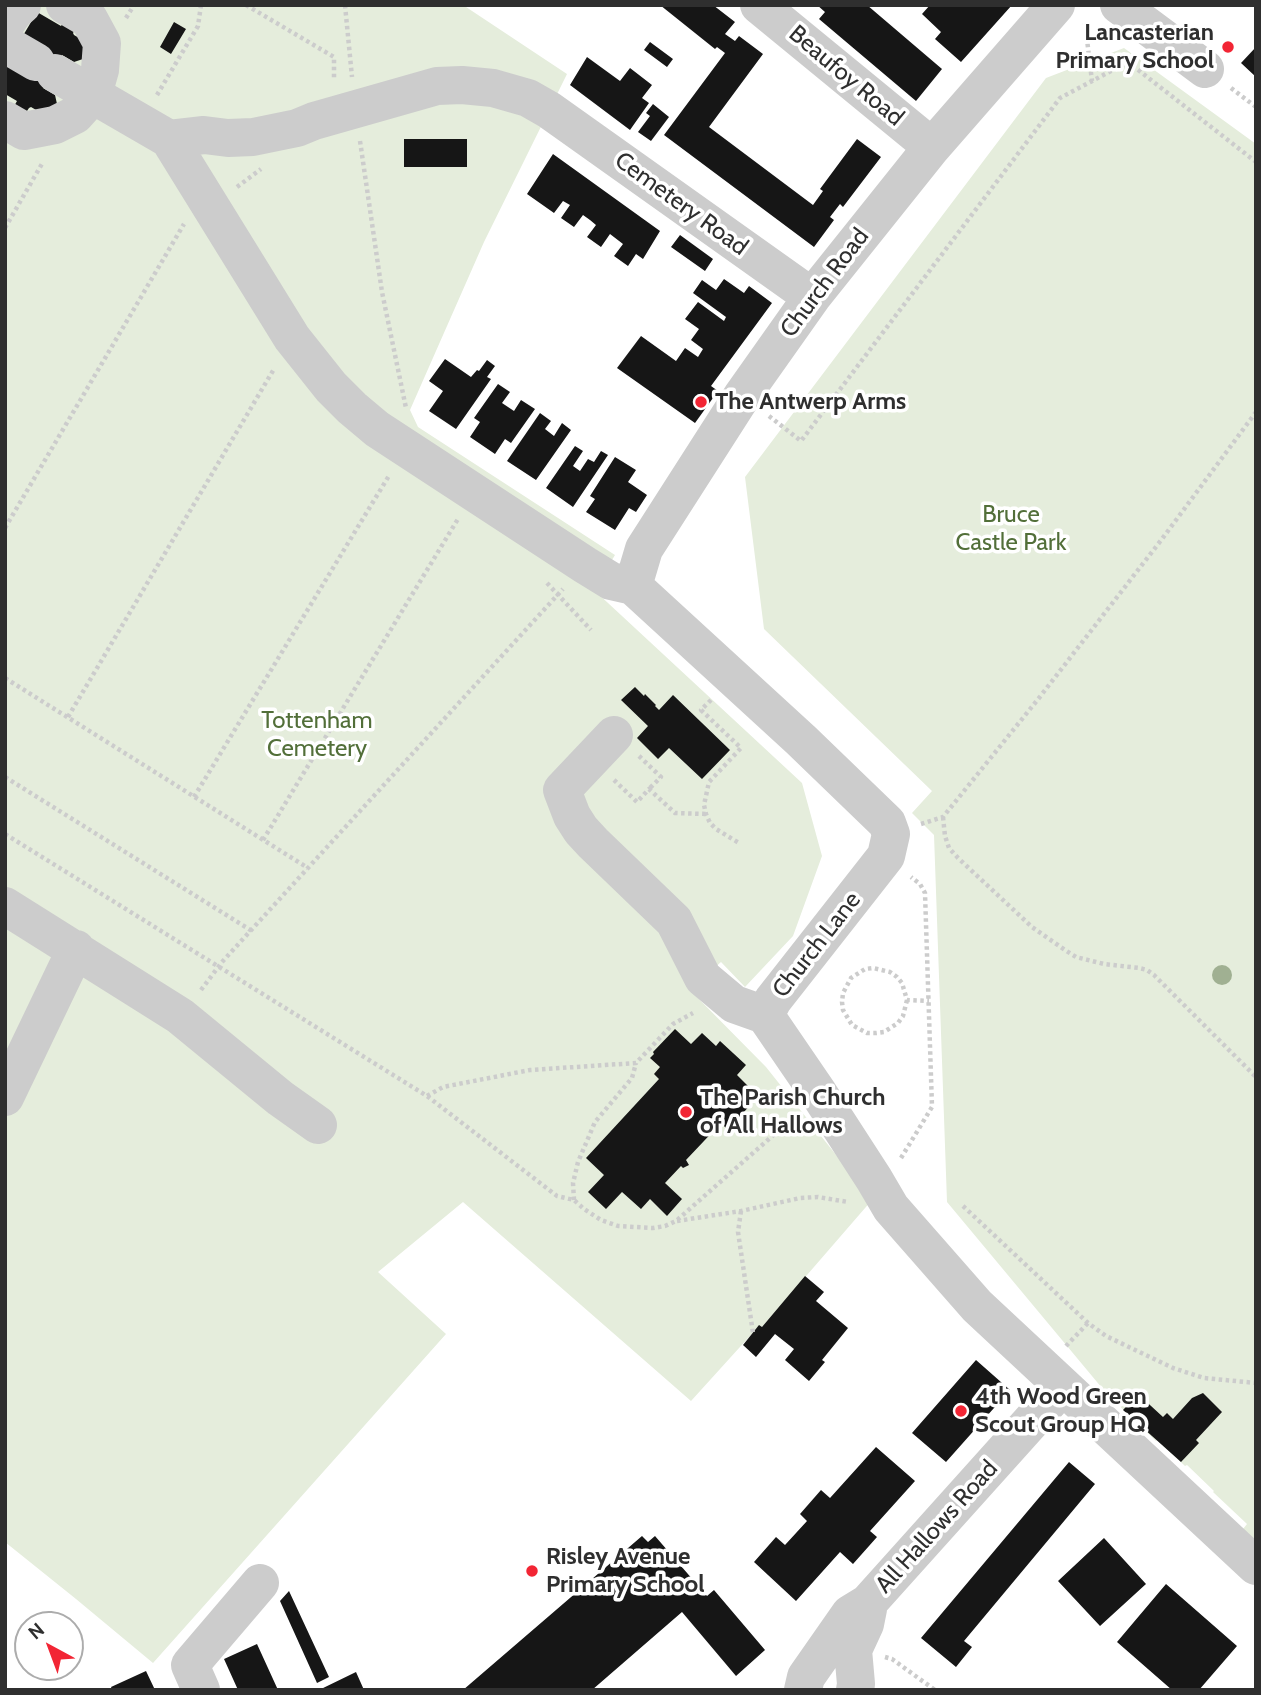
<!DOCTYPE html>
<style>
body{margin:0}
#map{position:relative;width:1261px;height:1695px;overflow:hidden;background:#fff;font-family:Cabin,sans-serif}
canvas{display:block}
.frame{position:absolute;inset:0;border:7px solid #2f2f2f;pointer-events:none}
.north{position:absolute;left:14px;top:1611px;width:70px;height:70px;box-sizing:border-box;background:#fff;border:2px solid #acacac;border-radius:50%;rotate:319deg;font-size:19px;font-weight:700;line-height:28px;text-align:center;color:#2f2f2f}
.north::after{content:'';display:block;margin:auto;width:24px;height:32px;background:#f22534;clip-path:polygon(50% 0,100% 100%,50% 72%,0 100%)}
</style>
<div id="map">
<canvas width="1261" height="1695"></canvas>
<div class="frame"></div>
<div class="north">N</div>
</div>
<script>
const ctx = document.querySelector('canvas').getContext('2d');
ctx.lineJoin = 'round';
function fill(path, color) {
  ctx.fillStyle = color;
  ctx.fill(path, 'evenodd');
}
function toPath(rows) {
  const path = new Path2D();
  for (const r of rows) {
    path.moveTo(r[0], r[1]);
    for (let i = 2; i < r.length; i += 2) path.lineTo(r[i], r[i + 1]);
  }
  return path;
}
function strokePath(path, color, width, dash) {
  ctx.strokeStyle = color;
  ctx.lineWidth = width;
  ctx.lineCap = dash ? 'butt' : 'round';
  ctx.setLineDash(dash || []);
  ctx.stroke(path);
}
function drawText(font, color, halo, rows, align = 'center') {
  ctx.font = font + ' Cabin,sans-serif';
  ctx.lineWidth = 7;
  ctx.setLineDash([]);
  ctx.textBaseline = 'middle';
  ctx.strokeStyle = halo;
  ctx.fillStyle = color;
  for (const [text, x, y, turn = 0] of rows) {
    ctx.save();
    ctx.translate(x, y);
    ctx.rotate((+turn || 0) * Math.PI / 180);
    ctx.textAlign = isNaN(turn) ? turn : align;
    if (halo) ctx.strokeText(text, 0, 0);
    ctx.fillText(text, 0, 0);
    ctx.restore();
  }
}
fill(toPath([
 [5,5,463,5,567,74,484,242,410,410,418,427,615,555,594,590,802,783,822,856,793,936,745,987,721,962,690,990,766,1067,872,1200,762,1327,759,1326,691,1401,463,1202,378,1272,446,1334,153,1663,76,1599,5,1542],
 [1124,48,1256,144,1256,1541,1243,1529,1247,1524,1213,1492,1214,1491,1187,1465,1185,1466,1157,1440,1156,1441,1107,1394,947,1202,934,835,912,813,932,791,764,629,745,477,1046,78]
]), '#e5eddc');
fill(toPath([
 [660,5,713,5,735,22,725,34,735,41,739,36,763,54,709,127,813,205,823,191,820,189,857,139,881,157,843,207,840,204,830,217,834,220,814,247,664,135,725,53,717,47,715,49],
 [817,5,867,5,942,69,916,101,819,19,825,12],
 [930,5,1012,5,961,62,935,39,941,32,922,14],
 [37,12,61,26,67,17,78,24,73,33,74,35,86,42,83,59,74,62,62,55,43,88,55,95,57,104,43,114,31,107,29,108,23,117,12,110,17,101,5,94,5,66],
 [174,22,186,29,171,54,160,47],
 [650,42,673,59,667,67,644,50],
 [1256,47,1256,77,1241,63],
 [587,57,620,81,630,68,652,85,642,98,649,103,630,130,570,85],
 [653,104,669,117,651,141,638,132,650,116,646,113],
 [404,139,467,139,467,167,404,167],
 [553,154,660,231,643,259,636,254,628,266,614,256,623,244,610,234,601,247,587,237,596,225,590,220,583,215,574,227,561,218,570,205,563,201,554,213,527,194],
 [680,235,713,259,705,271,671,247],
 [724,279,744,293,749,286,772,303,711,386,718,391,695,423,617,368,641,336,676,361,685,348,698,357,703,349,691,340,699,329,685,319,698,302,724,321,726,317,693,293,702,280,716,290],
 [445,359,471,377,477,370,479,371,487,360,495,366,487,377,491,379,456,429,429,411,443,391,429,381],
 [498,384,510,392,502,403,514,411,521,400,535,409,511,443,505,439,495,454,470,437,480,422,474,418],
 [540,413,551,421,545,429,554,436,562,423,571,430,536,480,507,461],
 [575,446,583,451,573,466,580,471,588,459,594,462,601,451,608,455,573,507,546,488],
 [615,457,636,470,628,482,647,495,636,512,629,508,615,530,586,512,595,499,590,496],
 [635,687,644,696,645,694,656,705,655,706,659,710,673,695,730,750,702,779,669,748,658,759,637,738,648,726,621,700],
 [675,1029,691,1044,702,1033,716,1046,720,1041,746,1065,737,1075,751,1089,747,1095,754,1101,732,1125,730,1124,726,1128,721,1123,686,1160,689,1165,683,1168,681,1166,665,1183,682,1199,667,1216,650,1199,641,1209,622,1192,606,1209,588,1192,604,1175,586,1158,659,1079,654,1074,660,1067,650,1058,654,1054,653,1052],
 [805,1276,824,1292,816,1301,848,1328,822,1360,825,1362,809,1381,785,1360,794,1349,775,1334,756,1357,743,1345,759,1325,762,1327],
 [976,1360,1010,1390,946,1462,912,1433],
 [1203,1393,1222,1412,1196,1440,1199,1443,1181,1462,1123,1410,1138,1394,1163,1417,1167,1413,1173,1419,1192,1398],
 [876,1447,915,1481,870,1531,877,1537,853,1564,840,1552,796,1601,754,1562,776,1537,785,1545,807,1521,800,1514,821,1490,830,1498],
 [1069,1462,1095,1484,964,1641,972,1647,956,1667,921,1638],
 [642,1536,648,1542,655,1536,707,1596,714,1590,765,1650,736,1676,682,1612,592,1690,463,1690],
 [1104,1538,1146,1584,1100,1626,1058,1581],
 [1166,1584,1237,1646,1199,1690,1172,1690,1117,1642],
 [289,1591,329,1677,317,1683,280,1601],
 [257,1644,278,1690,238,1690,224,1659],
 [146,1671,155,1690,112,1690,111,1687],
 [356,1672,364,1690,319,1690]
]), '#161616');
strokePath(toPath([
 [246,5,334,57,334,80],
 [345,5,352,77],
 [126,18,134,5],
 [1085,23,1092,81],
 [1231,88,1256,107],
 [157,95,198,26,201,5],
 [360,141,382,292,406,408],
 [237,187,261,169],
 [5,228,43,162],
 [769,416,801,441,1060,98,1128,62,1256,162],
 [5,528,184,224],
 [547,583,591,630],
 [5,678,308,868],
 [711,700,701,710,741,748,709,782,704,805,706,814,710,823,716,829,739,843],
 [68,717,274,369],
 [639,756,661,777,649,789],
 [5,777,252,931],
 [614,780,637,802,649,789,675,813,706,814],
 [194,797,390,474],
 [943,817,945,836,949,848,958,858,1032,927,1065,950,1076,957,1104,964,1139,968,1147,970,1154,975,1256,1077],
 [921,824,943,817,1039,698,1162,539,1256,412],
 [5,834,427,1096,557,1196,574,1200,584,1209,601,1220,618,1226,653,1228,665,1226,676,1221,795,1116],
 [263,840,458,519],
 [201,990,222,962,563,589],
 [907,1000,903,1016,898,1023,884,1032,876,1033,867,1033,852,1025,843,1010,842,1002,843,993,851,978,865,969,873,968,890,972,897,977,902,983,907,1000,929,1001],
 [427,1096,443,1087,530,1070,636,1063,673,1024,693,1013],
 [901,1158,932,1107,925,893,920,884,911,877],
 [574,1200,573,1183,578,1162,595,1122,632,1078,636,1063],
 [963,1206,1088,1323,1106,1336,1173,1368,1204,1378,1256,1383],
 [741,1211,738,1232,753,1333],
 [677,1221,741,1211,800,1198,818,1197,848,1202],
 [1066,1346,1088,1323],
 [885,1657,892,1659,935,1690]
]), '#ccc', 4.5, [3.5, 3.5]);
strokePath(toPath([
 [759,5,932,147],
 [1119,5,1205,69],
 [5,25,14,12,22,5],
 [5,44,36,62],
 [55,73,169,139,204,135,228,138,253,137,297,128,314,121,437,86,462,85,493,88,528,98,549,110,812,297],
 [5,120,24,131,55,125,75,115,93,95,100,70,102,43,89,19,65,5],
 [169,139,292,338,331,387,352,408,377,429,585,565,611,581,633,586,801,740,887,823,891,834,886,856,773,1000,765,1015,819,1094,874,1179,891,1208,977,1306,1256,1566],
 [633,586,644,549,742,396,812,297,932,147,1056,5],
 [614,735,562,790,572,816,581,830,593,843,674,921,703,978,734,1004,765,1015],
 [5,906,180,1016,280,1098,318,1125],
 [5,1097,76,949],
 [201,1690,190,1665,260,1583],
 [803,1690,806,1677,850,1614,868,1603,1062,1387],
 [855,1690,856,1684,853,1650,865,1624,868,1609]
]), '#ccc', 38);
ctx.fillStyle = '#a0b092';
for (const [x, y] of [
 [1222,975]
]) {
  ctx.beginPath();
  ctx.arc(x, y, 10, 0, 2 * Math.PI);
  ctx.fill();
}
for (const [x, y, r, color] of [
 [1228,47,7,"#f22534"],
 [701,402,7,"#f22534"],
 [686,1112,7,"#f22534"],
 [961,1411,7,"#f22534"],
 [532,1571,7,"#f22534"]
]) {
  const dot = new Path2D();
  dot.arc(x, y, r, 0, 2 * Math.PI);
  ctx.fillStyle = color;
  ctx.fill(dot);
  strokePath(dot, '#fff', 2.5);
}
drawText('bold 24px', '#2f2f2f', '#fff', [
 ["Lancasterian",1214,33,"right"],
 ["Primary School",1214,61,"right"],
 ["The Antwerp Arms",715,402],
 ["The Parish Church",700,1098],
 ["of All Hallows",700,1126],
 ["4th Wood Green",975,1397],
 ["Scout Group HQ",975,1425],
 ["Risley Avenue",546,1557],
 ["Primary School",546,1585]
], 'left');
drawText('24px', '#2f2f2f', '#fff', [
 ["Beaufoy Road",846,76,40],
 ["Cemetery Road",681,204,36],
 ["Church Road",825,283,-53],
 ["Church Lane",817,945,-52],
 ["All Hallows Road",937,1527,-48]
]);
drawText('24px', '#526f39', '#fff', [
 ["Bruce",1011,515],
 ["Castle Park",1011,543],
 ["Tottenham",317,721],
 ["Cemetery",317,749]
]);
</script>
